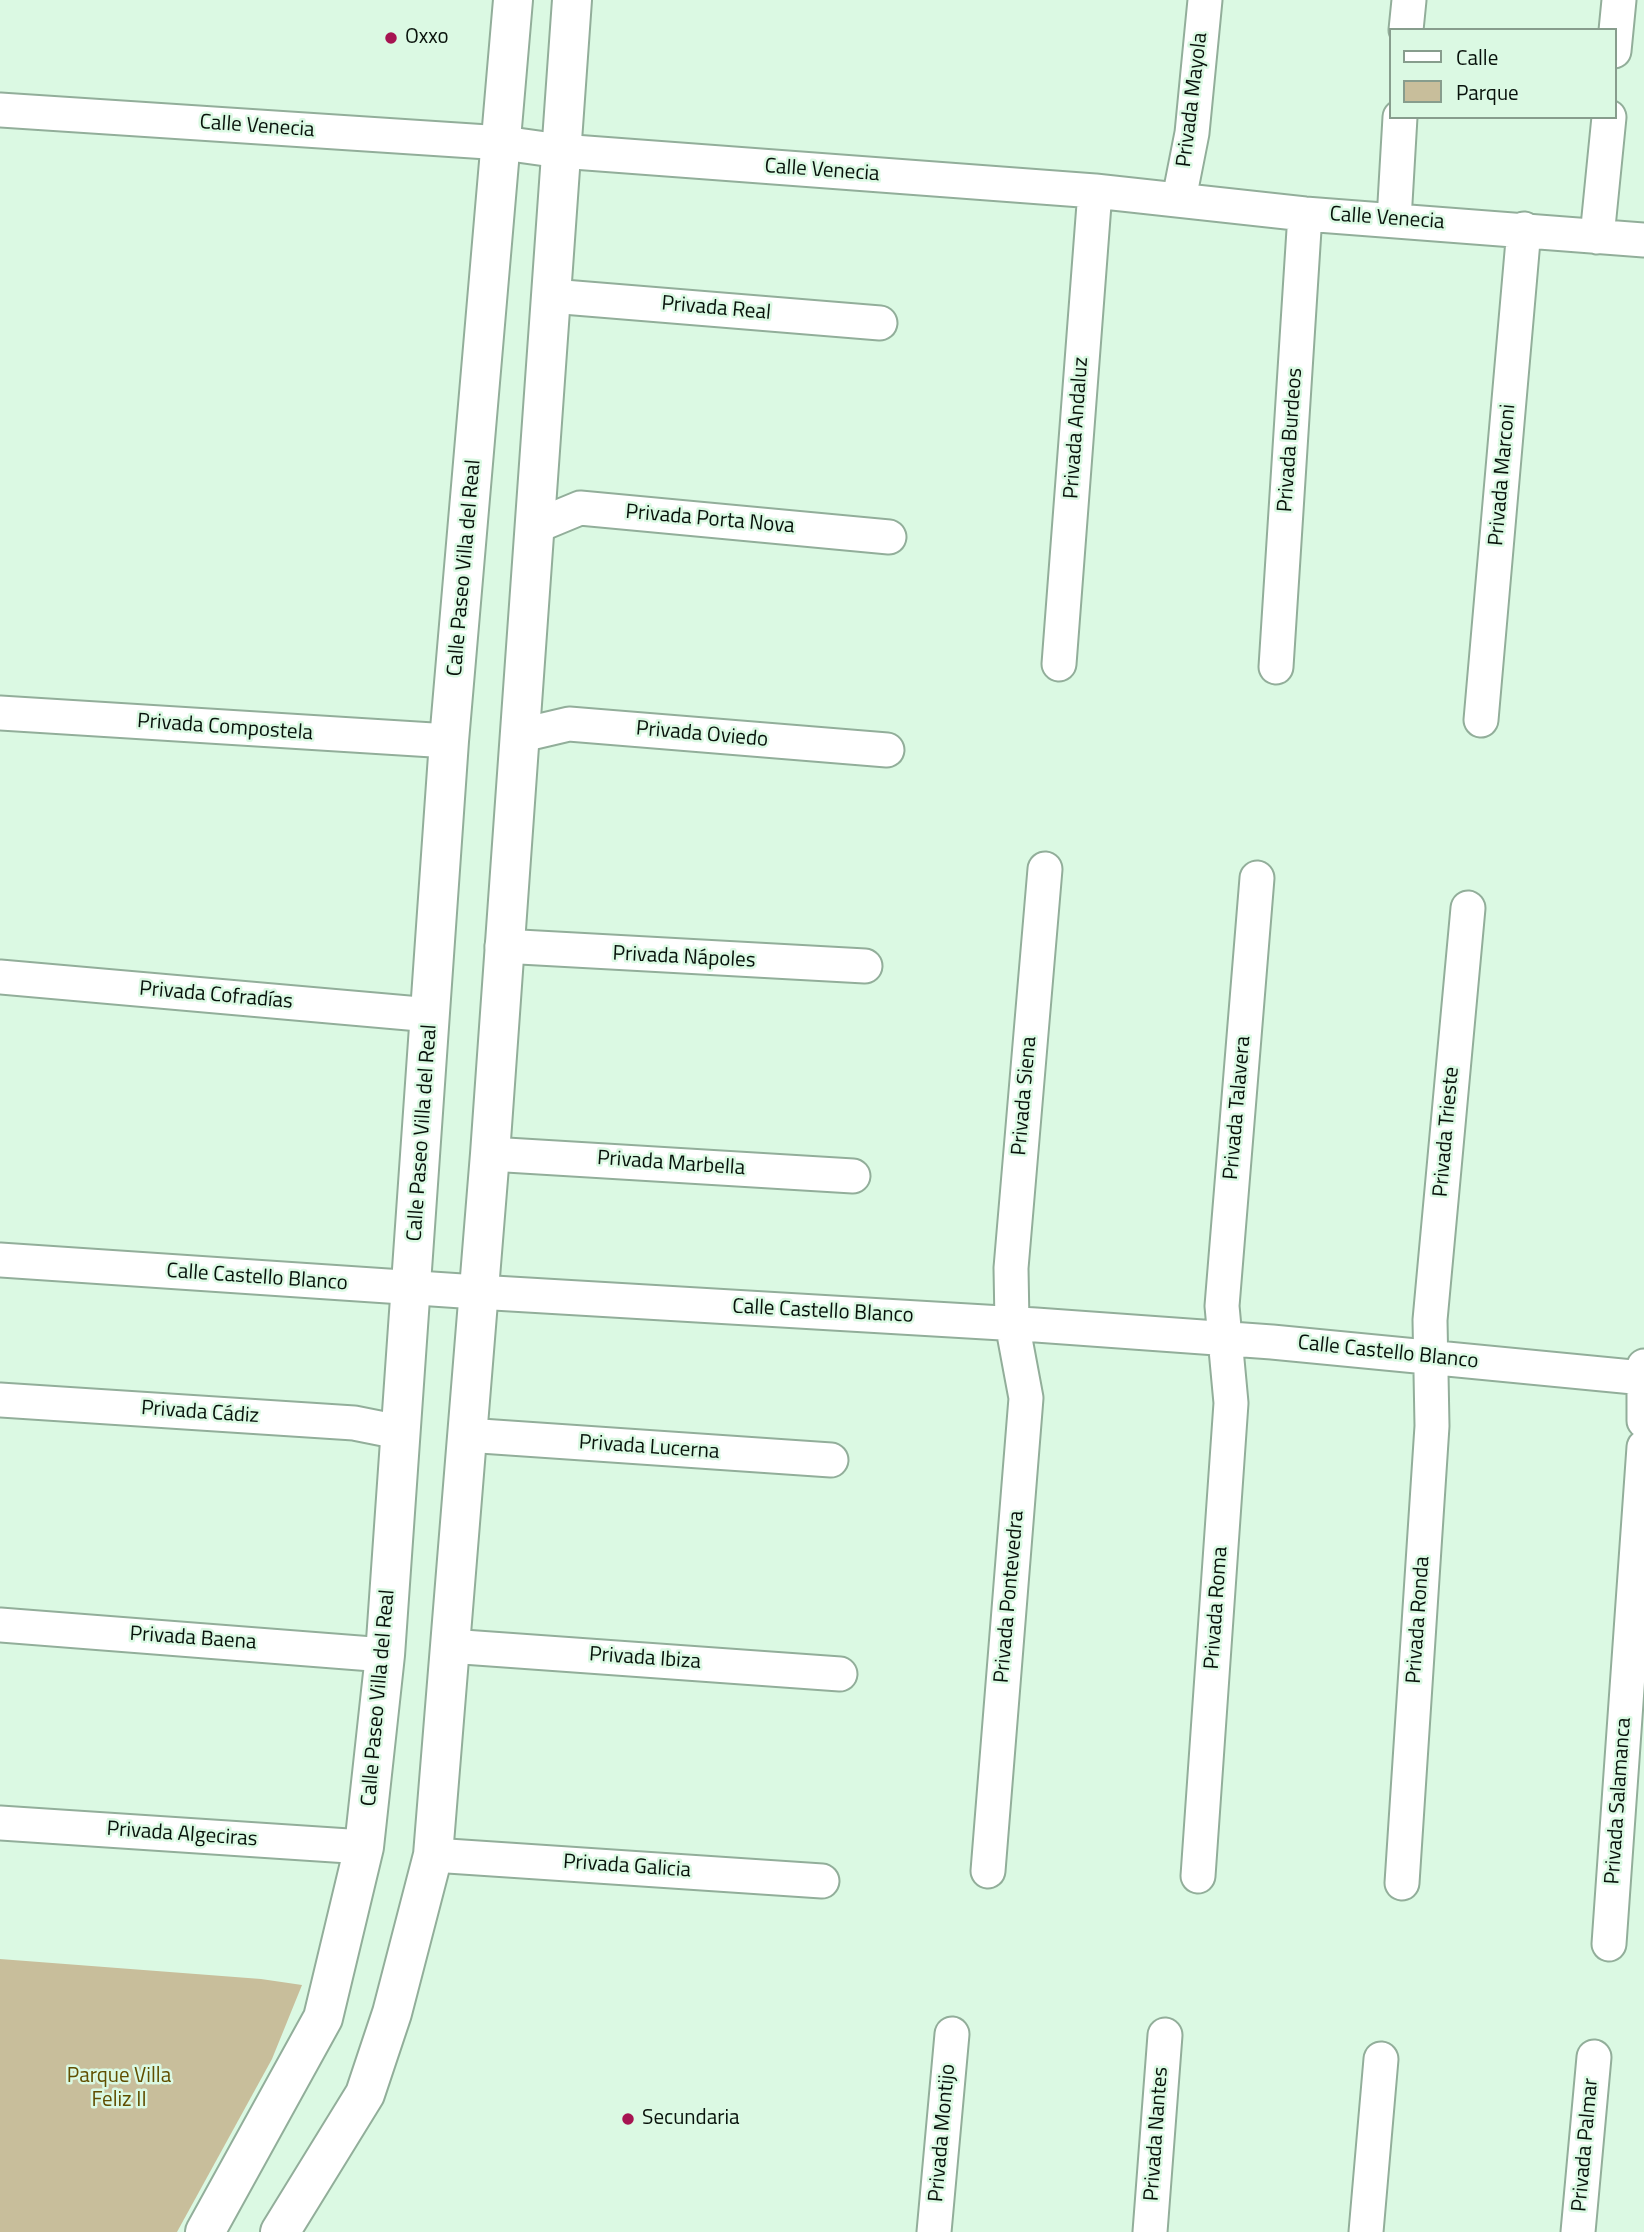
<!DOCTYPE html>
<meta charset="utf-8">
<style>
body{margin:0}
#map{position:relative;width:1644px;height:2232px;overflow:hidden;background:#dbf9e3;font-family:"Titillium Web",sans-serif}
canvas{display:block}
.legend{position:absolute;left:1389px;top:28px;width:228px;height:91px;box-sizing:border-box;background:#dbf9e3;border:2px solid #879d8d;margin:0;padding:9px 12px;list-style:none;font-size:21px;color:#08120b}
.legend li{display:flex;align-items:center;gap:14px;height:35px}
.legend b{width:35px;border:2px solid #879d8d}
</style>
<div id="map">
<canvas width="1644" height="2232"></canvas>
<ul class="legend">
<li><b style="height:9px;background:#fff"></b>Calle</li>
<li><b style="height:19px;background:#c8be9b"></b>Parque</li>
</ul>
</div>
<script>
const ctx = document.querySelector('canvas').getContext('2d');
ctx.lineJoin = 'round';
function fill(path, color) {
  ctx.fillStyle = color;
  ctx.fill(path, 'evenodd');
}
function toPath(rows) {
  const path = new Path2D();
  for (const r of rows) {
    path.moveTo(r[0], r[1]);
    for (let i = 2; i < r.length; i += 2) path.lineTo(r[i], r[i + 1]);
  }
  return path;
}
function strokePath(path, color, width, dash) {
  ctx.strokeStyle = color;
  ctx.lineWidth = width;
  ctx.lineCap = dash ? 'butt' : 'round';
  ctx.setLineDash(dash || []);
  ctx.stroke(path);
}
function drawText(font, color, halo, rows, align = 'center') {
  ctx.font = font + ' "Titillium Web",sans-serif';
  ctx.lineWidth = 5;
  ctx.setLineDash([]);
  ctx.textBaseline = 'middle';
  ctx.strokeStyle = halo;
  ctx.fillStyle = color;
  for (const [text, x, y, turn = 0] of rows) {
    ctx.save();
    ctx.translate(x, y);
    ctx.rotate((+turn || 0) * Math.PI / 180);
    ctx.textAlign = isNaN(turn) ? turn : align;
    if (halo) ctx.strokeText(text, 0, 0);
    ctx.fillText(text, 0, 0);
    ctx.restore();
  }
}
fill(toPath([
 [0,1959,261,1979,302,1985,272,2059,177,2232,0,2232]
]), '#c8be9b');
const minor = toPath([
 [1406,30,1409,0],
 [1614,51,1619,0],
 [0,110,503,143,560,151,1095,191,1305,214,1644,240],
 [1179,199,1192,133,1205,0],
 [1394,220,1400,117],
 [1597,237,1609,117],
 [551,296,880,323],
 [534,527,580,508,889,537],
 [1059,664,1095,191],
 [1276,667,1305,214],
 [0,713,449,741],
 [1481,720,1524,229],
 [518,736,569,724,887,750],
 [502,946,865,966],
 [0,977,431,1015],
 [490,1154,853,1176],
 [0,1260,477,1292,1036,1325,1272,1342,1644,1378],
 [1644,1366,1644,1421],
 [0,1400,354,1423,399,1432],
 [466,1435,831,1460],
 [0,1625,385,1655],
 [449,1646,840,1674],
 [0,1823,364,1847],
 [433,1855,822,1881],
 [988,1871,1026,1398,1012,1323,1011,1268,1045,869],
 [1198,1876,1231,1403,1222,1306,1257,878],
 [1402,1883,1432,1426,1430,1320,1468,908],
 [1609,1944,1644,1447],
 [934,2232,952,2034],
 [1150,2232,1165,2035],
 [1366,2232,1381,2059],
 [1578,2232,1594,2057]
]);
const tertiary = toPath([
 [205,2232,323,2018,364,1847,385,1655,449,741,513,0],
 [280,2232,365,2094,392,2013,433,1855,490,1154,572,0]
]);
strokePath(minor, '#92ae9a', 37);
strokePath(tertiary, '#92ae9a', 42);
strokePath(minor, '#fff', 33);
strokePath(tertiary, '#fff', 38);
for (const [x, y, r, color] of [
 [391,38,7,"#a61451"],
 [628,2119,7,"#a61451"]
]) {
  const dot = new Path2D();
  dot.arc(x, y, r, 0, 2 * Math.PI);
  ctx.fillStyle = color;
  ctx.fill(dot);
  strokePath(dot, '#dbf9e3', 2.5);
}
drawText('21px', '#08120b', '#dbf9e3', [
 ["Oxxo",405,38],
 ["Secundaria",642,2119]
], 'left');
drawText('21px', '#08120b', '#dbf9e3', [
 ["Privada Mayola",1193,100,-83],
 ["Calle Venecia",257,127,4],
 ["Calle Venecia",822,171,4],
 ["Calle Venecia",1387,219,4],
 ["Privada Real",716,309,5],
 ["Privada Andaluz",1077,428,-86],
 ["Privada Burdeos",1291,440,-86],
 ["Privada Marconi",1503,475,-85],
 ["Privada Porta Nova",710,520,5],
 ["Calle Paseo Villa del Real",465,568,-85],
 ["Privada Compostela",225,728,4],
 ["Privada Oviedo",702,735,5],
 ["Privada Nápoles",684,958,3],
 ["Privada Cofradías",216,996,5],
 ["Privada Siena",1025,1096,-85],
 ["Privada Talavera",1238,1108,-85],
 ["Privada Trieste",1447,1132,-85],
 ["Calle Paseo Villa del Real",423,1133,-86],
 ["Privada Marbella",671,1164,4],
 ["Calle Castello Blanco",257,1278,4],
 ["Calle Castello Blanco",823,1312,3],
 ["Calle Castello Blanco",1388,1353,6],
 ["Privada Cádiz",200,1413,4],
 ["Privada Lucerna",649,1448,4],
 ["Privada Pontevedra",1010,1597,-85],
 ["Privada Roma",1217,1608,-86],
 ["Privada Ronda",1419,1620,-86],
 ["Privada Baena",193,1639,4],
 ["Privada Ibiza",645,1659,4],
 ["Calle Paseo Villa del Real",379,1698,-85],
 ["Privada Salamanca",1619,1801,-86],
 ["Privada Algeciras",182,1835,4],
 ["Privada Galicia",627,1867,4],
 ["Privada Montijo",943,2133,-85],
 ["Privada Nantes",1157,2134,-86],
 ["Privada Palmar",1586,2145,-85]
]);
drawText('21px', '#604e00', '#dbf9e3', [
 ["Parque Villa",119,2077],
 ["Feliz II",119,2101]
]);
</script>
